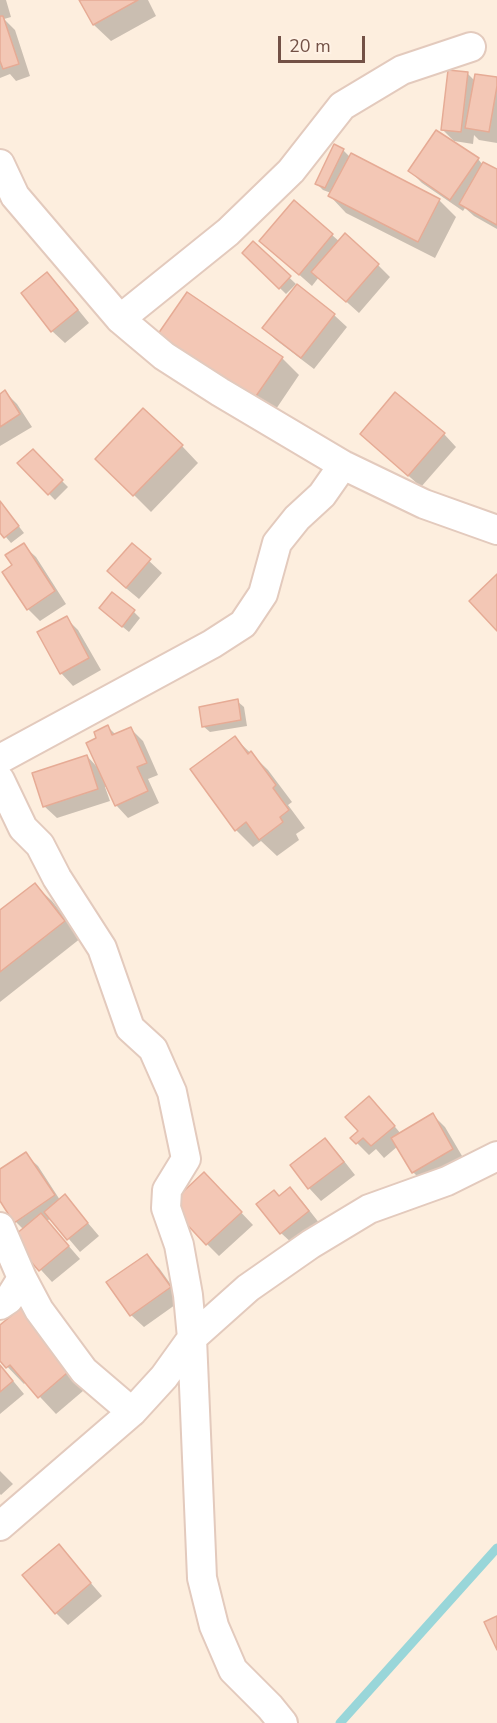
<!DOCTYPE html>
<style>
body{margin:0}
#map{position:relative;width:497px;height:1723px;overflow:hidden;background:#fdeede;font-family:"Nunito Sans",sans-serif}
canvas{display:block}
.scale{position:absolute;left:278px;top:36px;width:87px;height:27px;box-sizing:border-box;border:3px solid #735146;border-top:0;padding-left:8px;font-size:18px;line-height:21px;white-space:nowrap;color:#735146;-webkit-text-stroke:4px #fff2e5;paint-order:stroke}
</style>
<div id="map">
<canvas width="497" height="1723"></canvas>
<div class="scale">20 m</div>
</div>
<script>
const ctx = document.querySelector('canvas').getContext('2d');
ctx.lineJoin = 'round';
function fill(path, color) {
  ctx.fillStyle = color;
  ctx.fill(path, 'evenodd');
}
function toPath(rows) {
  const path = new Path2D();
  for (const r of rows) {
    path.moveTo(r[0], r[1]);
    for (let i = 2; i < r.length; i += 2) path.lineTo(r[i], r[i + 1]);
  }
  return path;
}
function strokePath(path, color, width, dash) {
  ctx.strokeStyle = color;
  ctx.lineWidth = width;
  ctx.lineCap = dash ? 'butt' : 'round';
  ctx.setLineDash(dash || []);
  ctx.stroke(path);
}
fill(toPath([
 [0,0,6,0,11,17,4,19,15,30,30,76,16,81,10,74,0,78],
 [81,0,148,0,156,16,111,41,94,25],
 [468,74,475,81,497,79,497,143,479,140,474,135,473,144,454,141,442,129],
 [343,150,350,157,439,200,456,217,435,258,346,213,330,196,331,193,323,190,317,184],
 [478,159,483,165,497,171,497,229,474,216,465,208,463,211,422,183,410,171],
 [294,202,340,242,378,265,390,277,359,313,319,277,312,286,261,241],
 [253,243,296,284,286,294,244,253],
 [47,274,59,286,89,323,65,343,52,331,23,294],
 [297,286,334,315,347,327,314,369,276,340,264,328],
 [160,334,282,358,299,375,272,415,177,350],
 [5,392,17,404,32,427,0,446,0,395],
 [362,434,444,434,456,447,421,487],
 [182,446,198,463,151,512,97,458],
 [32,451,68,487,55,500,19,463],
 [0,502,24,533,11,543,0,530],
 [23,545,36,557,66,604,40,621,28,609,14,566],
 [132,545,162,573,139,599,121,584],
 [134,612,140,618,129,632,107,614],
 [66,618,78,630,101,670,73,686,61,673],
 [237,701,244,707,247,726,210,732,203,726],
 [108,727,116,735,130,728,143,741,158,775,148,779,159,803,128,818,116,805,107,786,105,787,110,801,57,818,44,806,87,756,98,768,98,739],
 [235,738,268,770,292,802,288,805,305,828,296,834,299,840,277,856,261,841,253,847,236,830],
 [35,885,52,901,81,938,0,1002,0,912],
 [381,1110,401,1134,433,1115,445,1127,465,1161,425,1184,413,1172,398,1146,384,1158,376,1149,369,1155,357,1143],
 [325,1140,337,1152,355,1175,321,1201,309,1188,292,1165],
 [25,1154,38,1166,60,1200,65,1196,99,1236,80,1252,51,1218,47,1221,80,1259,52,1282,21,1248,24,1230,16,1222,0,1199,0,1171],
 [216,1186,253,1225,219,1256,207,1244],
 [290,1189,302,1201,320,1224,294,1245,281,1233,258,1204,280,1198],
 [146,1256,159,1268,182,1300,144,1327,131,1315,109,1283],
 [0,1327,90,1385,56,1414,26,1382,24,1384,0,1359],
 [0,1365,24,1394,0,1414],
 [0,1471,13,1484,1,1495,0,1494],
 [59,1546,102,1596,68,1625,56,1613]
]), '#0003');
strokePath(toPath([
 [340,1723,497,1548]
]), '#99d6d9', 9);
const building = toPath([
 [79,0,138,0,93,25,79,0],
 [0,16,3,16,19,64,3,69,0,61,0,16],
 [448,70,468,72,461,132,441,130,448,70],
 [475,74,497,77,497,86,489,132,465,128,475,74],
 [436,130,479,158,450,200,408,171,436,130],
 [334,144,344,149,325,188,315,184,334,144],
 [351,153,440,199,418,242,328,196,351,153],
 [483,162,497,169,497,225,459,204,483,162],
 [294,200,333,234,299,275,259,241,294,200],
 [345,233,379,264,346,302,311,272,345,233],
 [253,241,291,276,279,289,242,253,253,241],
 [47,272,78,310,51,332,21,293,47,272],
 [297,284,335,314,301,358,262,328,297,284],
 [187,292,283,357,254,399,158,334,187,292],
 [5,390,20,414,0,427,0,394,5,390],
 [395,392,445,433,408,476,360,434,395,392],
 [143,408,183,445,133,496,95,459,143,408],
 [33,449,63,480,48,495,17,463,33,449],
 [0,501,19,526,4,538,0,533,0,501],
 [24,543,55,591,27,610,2,572,12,565,5,555,24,543],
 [132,543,151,559,126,588,107,571,132,543],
 [497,574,497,631,469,601,497,574],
 [112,592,135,610,122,627,99,608,112,592],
 [67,616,89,658,60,674,37,632,67,616],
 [238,699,241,720,202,727,199,707,238,699],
 [108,725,112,735,131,727,147,763,137,767,148,791,115,806,86,743,96,738,94,732,108,725],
 [235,736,248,754,251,751,276,785,273,788,289,810,280,817,283,822,259,840,246,822,235,831,190,769,235,736],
 [87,755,98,789,43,807,32,773,87,755],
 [35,883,65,921,0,972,0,910,35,883],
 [369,1096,395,1126,371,1146,363,1138,356,1144,350,1138,358,1131,345,1117,369,1096],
 [433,1113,453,1149,412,1173,391,1138,433,1113],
 [325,1138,344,1162,308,1189,290,1165,325,1138],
 [26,1152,55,1195,14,1223,0,1201,0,1169,26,1152],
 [204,1172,242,1212,206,1245,169,1205,204,1172],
 [290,1187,309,1211,280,1234,256,1204,274,1190,279,1196,290,1187],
 [65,1194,88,1223,67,1240,44,1212,65,1194],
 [41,1213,69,1246,39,1271,19,1248,15,1235,41,1213],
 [147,1254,171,1287,130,1316,106,1282,147,1254],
 [23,1306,74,1367,38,1398,10,1365,6,1368,0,1361,0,1325,23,1306],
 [0,1365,13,1381,0,1392,0,1365],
 [59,1544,91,1583,55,1614,22,1575,59,1544],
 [497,1616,497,1650,484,1622,497,1616]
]);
fill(building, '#f3c7b5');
strokePath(building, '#e6ab95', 1.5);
const street = toPath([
 [0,164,15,196,120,319,228,232,291,171,342,106,402,70,471,47],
 [120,319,164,356,220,392,343,465,424,504,497,530],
 [0,759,212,644,243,624,263,594,277,543,297,518,322,495,343,465],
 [0,780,23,828,40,845,57,878,102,948,130,1028,153,1049,172,1092,186,1159,167,1190,166,1208,179,1245,188,1295,192,1338,202,1578,214,1626,233,1670,270,1707,283,1723],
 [0,1227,22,1278,39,1310,84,1371,132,1412],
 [0,1305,9,1299,22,1278],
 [0,1526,132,1412,164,1377,192,1338,248,1288,311,1244,369,1209,447,1181,497,1156]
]);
strokePath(street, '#e3cabd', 32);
strokePath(street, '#fff', 28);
</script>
